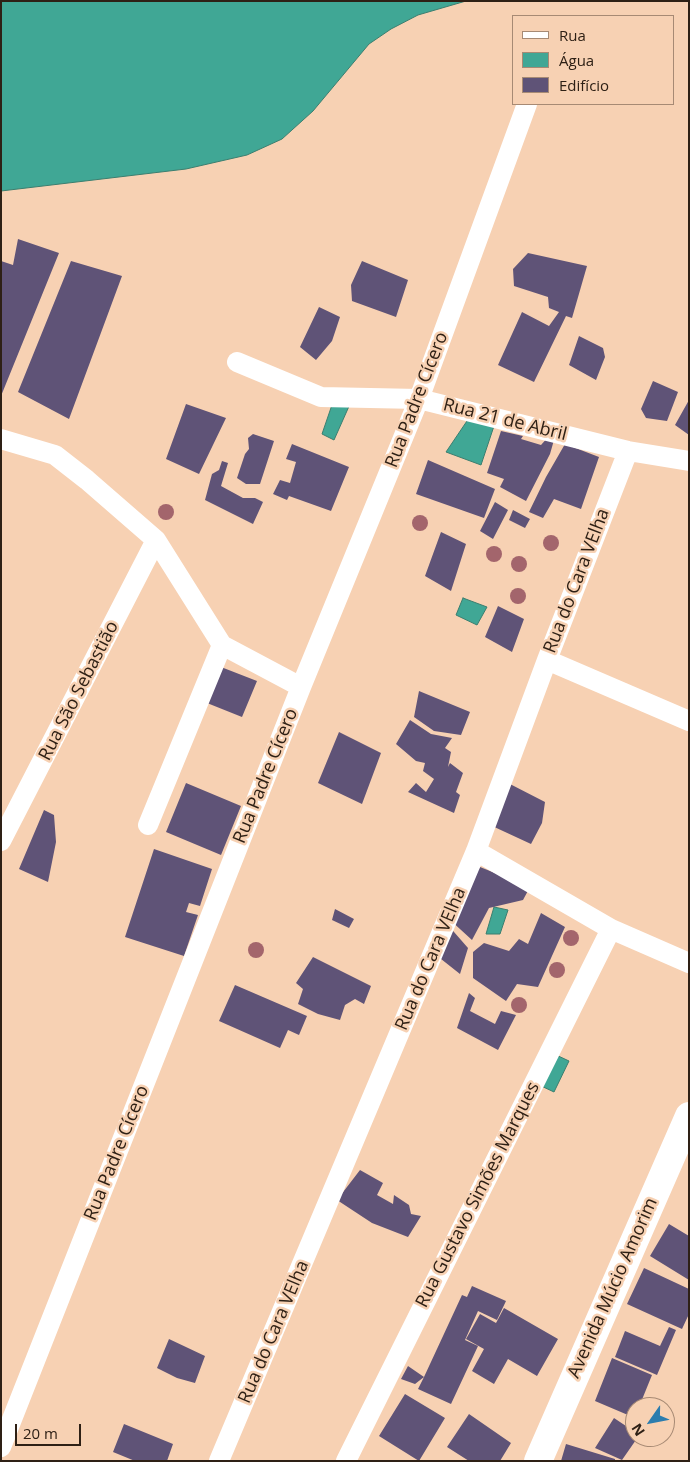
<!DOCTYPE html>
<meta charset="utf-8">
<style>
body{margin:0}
#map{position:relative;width:690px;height:1462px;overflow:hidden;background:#f7d1b3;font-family:"Open Sans",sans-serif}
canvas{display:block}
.frame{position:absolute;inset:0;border:2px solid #2e2015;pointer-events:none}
.legend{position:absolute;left:512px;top:15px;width:162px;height:90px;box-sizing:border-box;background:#f7d1b3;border:1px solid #a78a74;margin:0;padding:6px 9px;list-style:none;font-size:15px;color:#2e2015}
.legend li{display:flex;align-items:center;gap:10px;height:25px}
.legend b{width:25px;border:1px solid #a78a74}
.north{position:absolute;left:625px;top:1397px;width:50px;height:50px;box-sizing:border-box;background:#f7d1b3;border:1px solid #a78a74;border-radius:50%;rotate:237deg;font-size:14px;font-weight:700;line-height:20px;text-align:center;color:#2e2015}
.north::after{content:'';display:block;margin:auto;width:18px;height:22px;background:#2c7dae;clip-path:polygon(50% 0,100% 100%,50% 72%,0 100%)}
.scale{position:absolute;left:15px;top:1424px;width:66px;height:22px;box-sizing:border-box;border:2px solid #2e2015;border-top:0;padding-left:6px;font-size:15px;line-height:18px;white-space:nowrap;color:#2e2015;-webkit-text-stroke:4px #f7d1b3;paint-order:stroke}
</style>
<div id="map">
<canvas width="690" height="1462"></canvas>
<div class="frame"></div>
<ul class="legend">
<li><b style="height:6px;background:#fff"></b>Rua</li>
<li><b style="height:14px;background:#40a795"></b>Água</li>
<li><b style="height:14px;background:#5f5377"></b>Edifício</li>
</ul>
<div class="north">N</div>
<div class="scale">20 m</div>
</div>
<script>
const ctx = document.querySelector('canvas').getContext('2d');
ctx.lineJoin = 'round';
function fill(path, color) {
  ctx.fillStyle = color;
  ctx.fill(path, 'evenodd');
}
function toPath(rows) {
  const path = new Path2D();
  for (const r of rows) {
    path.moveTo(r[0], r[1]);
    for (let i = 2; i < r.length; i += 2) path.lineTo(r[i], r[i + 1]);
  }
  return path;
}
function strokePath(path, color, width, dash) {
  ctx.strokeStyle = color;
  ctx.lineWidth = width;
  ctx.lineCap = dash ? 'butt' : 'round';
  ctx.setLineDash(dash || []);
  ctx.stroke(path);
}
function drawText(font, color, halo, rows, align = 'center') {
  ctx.font = font + ' "Open Sans",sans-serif';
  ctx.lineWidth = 5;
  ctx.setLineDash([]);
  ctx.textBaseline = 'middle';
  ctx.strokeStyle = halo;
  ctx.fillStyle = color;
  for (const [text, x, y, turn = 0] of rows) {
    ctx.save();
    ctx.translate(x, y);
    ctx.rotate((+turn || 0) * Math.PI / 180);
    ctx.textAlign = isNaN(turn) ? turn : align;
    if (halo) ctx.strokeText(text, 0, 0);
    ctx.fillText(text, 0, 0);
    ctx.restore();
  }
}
const water = toPath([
 [1,1,466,1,418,15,391,29,369,44,313,111,282,139,247,155,186,169,1,191,1,1],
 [334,399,350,404,334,440,322,434,334,399],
 [469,418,494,426,481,465,446,452,469,418],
 [463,598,487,607,477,625,456,615,463,598],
 [494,907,508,910,500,934,486,934,494,907],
 [554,1054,569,1061,554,1092,537,1084,554,1054]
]);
fill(water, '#40a795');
strokePath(water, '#3b7e6f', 1);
fill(toPath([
 [18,239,59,253,1,396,1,261,13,265],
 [528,253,587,266,572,318,566,316,534,382,498,365,522,312,549,326,559,312,549,308,548,297,514,286,513,269],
 [71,261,122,276,69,419,18,392],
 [362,261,408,280,396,317,352,301,351,285],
 [319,307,340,317,332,341,316,360,300,347],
 [579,336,603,348,605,357,596,380,569,365],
 [653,381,678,392,667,421,646,418,641,409],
 [689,400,689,435,675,425],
 [186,404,226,418,199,474,166,459],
 [501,431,523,436,521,439,541,445,549,436,554,440,550,454,526,501,500,487,504,479,487,473],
 [253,434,274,441,260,484,246,484,237,478,245,454,249,449,248,438],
 [292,444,349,467,331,511,289,496,287,500,273,494,280,480,290,483,296,462,286,459],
 [565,444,599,457,581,509,554,499,543,518,529,512,546,477],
 [428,460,495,489,484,518,416,494],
 [222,461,228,463,221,486,243,498,255,498,263,502,253,524,205,500,212,474,219,470],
 [495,502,508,510,493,539,480,531],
 [513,510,530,519,525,528,509,520],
 [441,532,466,544,451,591,425,576],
 [498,606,524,619,512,652,485,637],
 [221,667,257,681,242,717,207,703],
 [419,691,470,712,461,735,434,731,414,717],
 [410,720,431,734,452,738,445,748,451,752,448,767,450,763,463,773,456,792,460,795,454,813,408,792,416,783,426,792,434,779,423,771,425,763,416,761,396,744],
 [339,732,381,753,362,804,318,783],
 [186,783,241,806,221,855,166,832],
 [508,783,545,802,542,823,531,844,490,825],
 [44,810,54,815,56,842,48,882,19,869],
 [154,849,212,869,200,906,189,903,186,912,198,915,184,956,125,937],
 [480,867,530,887,523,900,489,908,472,940,449,919],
 [335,909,354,919,349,928,332,920],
 [541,913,565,927,538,987,517,984,506,1001,473,978,473,952,484,943,509,951,519,939,528,944],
 [447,924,468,948,460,974,436,955],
 [313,957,371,986,364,1004,355,999,345,1005,340,1020,318,1014,298,1004,303,989,296,983],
 [235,985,307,1016,299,1035,288,1030,280,1048,219,1021],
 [469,993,475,998,470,1011,495,1024,501,1011,516,1015,498,1050,457,1028],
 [360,1170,383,1183,377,1195,393,1204,394,1195,409,1205,411,1214,421,1216,408,1237,372,1223,337,1200],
 [669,1224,689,1236,689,1280,650,1256],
 [644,1268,689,1289,689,1314,682,1329,627,1304],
 [472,1286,506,1301,497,1320,478,1311,465,1340,478,1346,451,1404,418,1389,424,1377,415,1384,401,1379,408,1366,424,1377,462,1295,467,1297],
 [504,1308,558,1339,537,1376,508,1359,494,1384,472,1371,484,1349,466,1339,480,1314,496,1323],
 [669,1327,676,1330,657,1375,615,1357,625,1331,660,1346],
 [169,1339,205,1356,195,1383,177,1378,157,1368],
 [612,1358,652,1375,639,1407,635,1407,635,1418,595,1401],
 [405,1394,445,1418,419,1461,379,1436],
 [469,1414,511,1443,500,1461,469,1461,447,1447],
 [614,1418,635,1432,635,1437,638,1437,622,1460,595,1448],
 [124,1424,173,1444,167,1461,135,1461,113,1452],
 [566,1444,615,1459,615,1461,561,1461]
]), '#5f5377');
strokePath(toPath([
 [237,362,321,397,419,399,628,451,689,461],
 [1,439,55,455,87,480,156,540,222,645,301,687],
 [547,660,689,721],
 [148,825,222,645],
 [1,841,156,540],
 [476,851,611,929,689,963],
 [1,1447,301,687,419,399,527,104],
 [219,1461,476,851,547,660,628,451],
 [346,1461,611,929]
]), '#fff', 20);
strokePath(toPath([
 [538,1461,689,1116]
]), '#fff', 28);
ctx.fillStyle = '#a3656c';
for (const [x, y] of [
 [166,512],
 [420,523],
 [551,543],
 [494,554],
 [519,564],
 [518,596],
 [571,938],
 [256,950],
 [557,970],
 [519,1005]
]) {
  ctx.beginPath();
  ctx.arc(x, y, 8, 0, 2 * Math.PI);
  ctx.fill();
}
drawText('18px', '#2e2015', '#f7d1b3', [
 ["Rua Padre Cícero",417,400,-69],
 ["Rua 21 de Abril",505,420,14],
 ["Rua do Cara VElha",577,581,-69],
 ["Rua São Sebastião",79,691,-63],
 ["Rua Padre Cícero",266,776,-68],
 ["Rua do Cara VElha",431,959,-67],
 ["Rua Padre Cícero",117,1153,-68],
 ["Rua Gustavo Simões Marques",478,1195,-63],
 ["Avenida Múcio Amorim",613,1288,-66],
 ["Rua do Cara VElha",274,1332,-67]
]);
</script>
